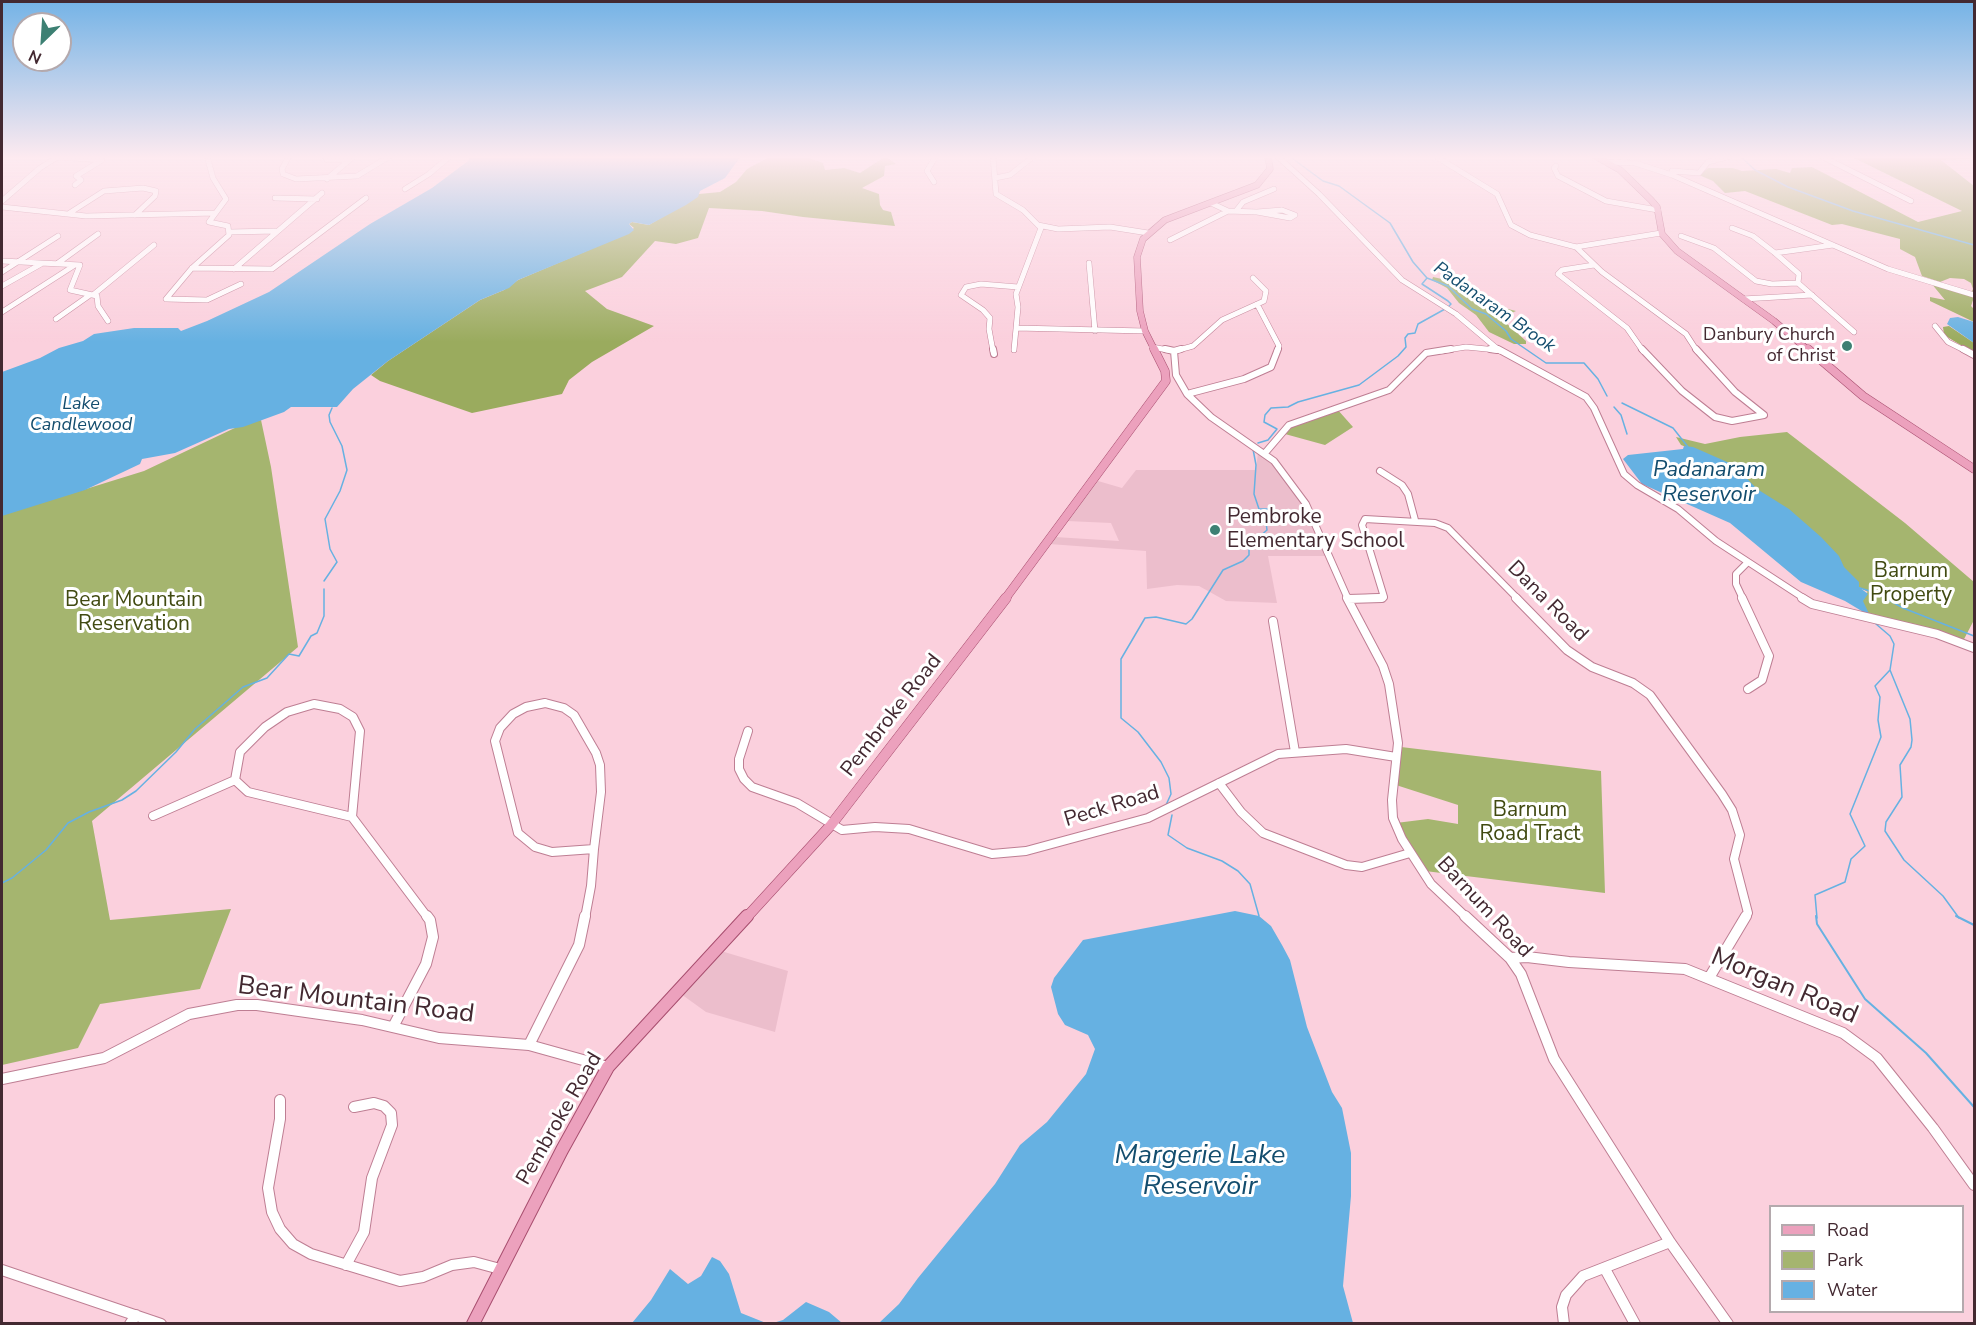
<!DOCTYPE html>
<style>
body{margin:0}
#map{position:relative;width:1976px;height:1325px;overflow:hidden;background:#fbd0dd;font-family:"Nunito Sans",sans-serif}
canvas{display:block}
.frame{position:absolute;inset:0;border:3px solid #432931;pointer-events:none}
.legend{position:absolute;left:1769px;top:1205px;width:195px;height:108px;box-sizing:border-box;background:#fff;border:2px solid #b4a9ad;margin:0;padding:8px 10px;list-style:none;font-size:18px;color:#432931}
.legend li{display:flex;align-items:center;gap:12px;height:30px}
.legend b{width:30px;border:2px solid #b4a9ad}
.north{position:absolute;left:12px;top:12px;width:60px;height:60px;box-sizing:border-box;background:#fff;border:2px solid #b4a9ad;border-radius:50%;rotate:205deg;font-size:16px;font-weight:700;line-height:24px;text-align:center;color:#432931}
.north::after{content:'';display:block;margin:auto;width:21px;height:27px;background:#3d8073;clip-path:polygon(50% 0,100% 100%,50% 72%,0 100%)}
</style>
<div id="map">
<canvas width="1976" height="1325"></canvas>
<div class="frame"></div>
<ul class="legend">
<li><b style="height:8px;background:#eca1bd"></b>Road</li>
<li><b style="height:16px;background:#a5b56f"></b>Park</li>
<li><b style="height:16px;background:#66b1e2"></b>Water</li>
</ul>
<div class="north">N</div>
</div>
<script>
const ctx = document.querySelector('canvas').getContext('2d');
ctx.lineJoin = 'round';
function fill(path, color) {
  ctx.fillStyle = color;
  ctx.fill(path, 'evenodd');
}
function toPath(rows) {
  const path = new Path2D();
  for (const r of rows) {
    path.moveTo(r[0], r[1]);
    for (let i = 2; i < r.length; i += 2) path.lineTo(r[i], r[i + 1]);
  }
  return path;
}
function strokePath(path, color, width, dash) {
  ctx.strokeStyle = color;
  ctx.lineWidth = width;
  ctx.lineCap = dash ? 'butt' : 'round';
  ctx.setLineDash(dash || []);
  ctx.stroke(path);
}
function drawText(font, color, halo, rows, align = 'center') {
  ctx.font = font + ' "Nunito Sans",sans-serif';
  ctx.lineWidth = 6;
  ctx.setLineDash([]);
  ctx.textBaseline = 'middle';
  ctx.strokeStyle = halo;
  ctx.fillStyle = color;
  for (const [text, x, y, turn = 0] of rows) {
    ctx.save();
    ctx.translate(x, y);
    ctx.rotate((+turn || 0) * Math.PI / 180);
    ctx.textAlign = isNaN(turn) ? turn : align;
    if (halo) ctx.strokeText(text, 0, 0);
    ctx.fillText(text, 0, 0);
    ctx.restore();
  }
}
fill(toPath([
 [1258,452,1275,465,1305,508,1326,556,1268,556,1277,603,1226,601,1199,586,1177,585,1147,589,1146,551,1049,544,1055,537,1119,541,1111,523,1067,521,1098,481,1122,488,1136,470,1256,470],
 [721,951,788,971,775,1032,706,1012,681,994]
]), '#ecbecc');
fill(toPath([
 [1433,277,1469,285,1480,292,1492,305,1516,311,1503,317,1506,323,1526,341,1526,344,1514,344,1489,332,1476,315,1459,303,1447,288,1432,280],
 [1337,409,1353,427,1325,445,1285,434,1293,425],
 [261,420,271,467,298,647,92,821,110,920,231,909,200,989,100,1004,78,1048,2,1065,2,515,144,471,239,426],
 [1787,432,1905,523,1974,582,1974,620,1962,643,1870,619,1860,602,1864,599,1863,595,1868,592,1857,586,1717,459,1681,445,1676,437,1705,444,1740,437],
 [1401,747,1601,771,1605,893,1425,871,1396,823,1428,819,1458,824,1458,805,1396,785]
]), '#a5b56f');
fill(toPath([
 [771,156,803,156,823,163,825,170,844,168,860,173,883,158,888,158,896,164,885,166,884,176,862,188,879,194,880,205,883,210,891,212,895,226,803,217,762,211,709,208,698,238,676,244,655,241,622,277,585,291,607,309,654,326,592,362,569,380,562,394,472,413,380,381,371,375,388,361,480,300,504,290,518,280,612,240,634,228,629,224,632,222,649,225,699,194,720,192,736,182,747,169],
 [1850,156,1967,156,1971,159,1941,160,1974,186,1974,294,1971,293,1973,289,1971,283,1964,279,1950,278,1940,282,1922,276,1915,257,1900,249,1900,239,1842,224,1832,225,1745,191,1725,193,1713,181,1699,175,1708,168,1733,168,1742,171,1776,169,1790,173,1792,168,1812,167,1918,222,1962,211],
 [1931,283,1974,297,1971,306,1974,309,1974,322,1930,301,1930,297,1945,300],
 [1949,326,1974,343,1974,353,1944,335,1943,327]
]), '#9aab5e');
fill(toPath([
 [470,156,741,156,725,178,700,191,698,197,686,205,649,225,632,222,629,224,634,230,629,234,518,280,509,288,480,300,388,361,353,389,337,407,291,407,284,412,243,427,229,429,175,453,142,459,140,464,85,490,2,516,2,372,40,358,59,348,83,341,94,334,134,328,178,328,181,331,207,321,269,292,370,224,432,188,468,161],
 [1958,317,1974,322,1974,343,1947,324,1950,318],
 [1684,446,1693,447,1734,465,1757,489,1789,509,1821,537,1839,556,1844,567,1859,582,1859,587,1868,594,1863,601,1870,616,1845,601,1801,582,1730,523,1642,484,1623,459,1628,455,1683,449],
 [1235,911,1259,916,1271,926,1282,945,1290,960,1307,1027,1332,1092,1342,1108,1351,1153,1351,1196,1343,1286,1353,1323,879,1323,899,1304,918,1278,995,1184,1020,1145,1047,1122,1086,1074,1095,1049,1088,1035,1065,1025,1058,1014,1051,987,1054,978,1083,940],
 [712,1257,720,1261,729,1274,741,1313,766,1323,632,1323,651,1300,670,1269,688,1284,701,1276],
 [806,1302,829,1312,842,1323,773,1323,783,1320]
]), '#66b1e2');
strokePath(toPath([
 [1289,156,1323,181,1339,186,1390,223,1413,262,1427,278,1448,286,1472,309,1486,314,1506,331,1511,339,1546,363,1584,363,1598,379,1607,396],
 [1740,156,1755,170,1788,187,1853,211,1974,245],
 [1427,278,1422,284,1448,301,1451,304,1449,306],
 [1622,403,1673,428,1688,447],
 [1614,407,1621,415,1627,434],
 [1258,443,1268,440,1277,429,1264,422,1265,415,1271,408,1288,407,1298,402,1359,385,1398,356,1406,347,1405,338,1408,334,1415,333,1418,324,1445,309],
 [324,581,337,562,330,549,325,519,340,491,347,470,342,446,330,422,329,415,332,408],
 [1857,587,1876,593,1903,608,1974,636],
 [1876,624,1890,636,1894,644,1890,670,1910,719,1912,740,1911,747,1900,765,1902,797,1886,822,1885,831,1904,860,1943,896,1959,918],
 [1166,805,1171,794,1169,778,1161,762,1138,732,1121,718,1121,659,1145,618,1156,617,1186,624,1192,619,1223,570,1243,561,1249,555,1249,546,1267,530,1266,522,1274,518,1276,512,1271,509,1259,509,1254,494,1256,465,1253,449],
 [1172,815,1168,835,1187,848,1222,861,1238,871,1250,884,1259,916],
 [2,883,12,878,46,850,68,823,89,812,122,800,136,791,176,752,195,729,243,687,267,678,289,654,299,656,311,636,317,633,324,616,324,589],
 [1817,918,1815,895,1845,882,1851,859,1865,846,1850,814,1881,737,1878,720,1880,697,1875,686,1890,670]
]), '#66b1e2', 1.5);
strokePath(toPath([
 [1816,916,1817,924,1865,999,1926,1053,1974,1107],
 [1956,916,1974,925]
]), '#66b1e2', 2);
const minorFar3 = toPath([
 [207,156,213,178,226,199,209,222,228,226,229,235,192,268,166,299,207,300,241,284],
 [289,156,282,169,283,174,296,179,357,176,390,156],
 [324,156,327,160,349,160],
 [993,156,996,194,1023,210,1041,228,1016,294,1018,307,1014,350],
 [1277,156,1319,194,1402,280,1456,314,1500,351],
 [1435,156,1497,194,1511,225,1530,235,1576,247,1661,233],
 [1821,156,1911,201],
 [58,157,102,160,76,176,81,180,75,185],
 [2,158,4,156],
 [1607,162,1635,163,1672,175,1888,269,1974,295],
 [1556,166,1554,168,1558,176,1606,201,1658,210],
 [1672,171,1699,173,1708,162,1731,156],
 [995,178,1010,175,1034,156],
 [327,179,354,156],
 [934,182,927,171,936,156],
 [405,189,429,174,450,156],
 [275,198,317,199],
 [2,201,40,168,59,156],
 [1211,203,1228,211],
 [2,207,86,216,215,213],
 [1282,210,1295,215,1290,218,1257,212,1282,210],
 [1236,211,1243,202,1274,189],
 [68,214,104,191,143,188,156,191,155,196,135,215],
 [1038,225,1058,229,1110,227,1148,233],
 [1732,228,1753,236,1775,253,1799,274,1798,283],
 [230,232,276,231],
 [1681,236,1714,248,1756,281,1772,284,1798,283],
 [1170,240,1228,211,1257,212],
 [1576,247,1602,272,1686,334,1697,351],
 [1775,253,1833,245],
 [2,261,80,265,70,290,97,296,98,306,108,321],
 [58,263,98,234],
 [1089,263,1095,331],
 [1594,265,1562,270,1558,274,1627,328,1643,351],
 [192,268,272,269,366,198],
 [234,269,322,193],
 [2,272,58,236],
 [1798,283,1854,332],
 [2,286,41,264],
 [93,295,154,245],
 [1743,299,1812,295],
 [1257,304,1279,346,1277,351],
 [2,312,75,265],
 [56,319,90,295],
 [1935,326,1948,342,1966,351],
 [1016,328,1145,331],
 [1152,347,1173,351],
 [993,351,989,329,990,318,983,310,961,295,966,287,981,284,1018,287],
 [1175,351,1193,346,1222,320,1264,301,1266,291,1253,278],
 [1441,351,1466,347,1497,350]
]);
const minorFar2 = toPath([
 [993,349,994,354],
 [1165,349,1174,351,1176,375,1187,394,1211,417,1274,461,1306,504,1348,599],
 [1490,349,1497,350],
 [1498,349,1586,397,1594,408,1624,474,1637,485,1678,509,1716,541,1805,599],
 [1642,349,1682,391,1715,417,1732,421,1764,415,1735,392,1696,349],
 [1963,349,1974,355],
 [1174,351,1181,349],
 [1187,394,1244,379,1271,367,1278,349],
 [1265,453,1289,425,1389,390,1426,353,1451,349],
 [1380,471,1402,485,1408,494,1415,520],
 [1348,599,1384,597,1362,525,1365,519,1435,523,1448,528,1518,599],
 [1743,599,1736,584,1736,574,1748,562]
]);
const minorFar1 = toPath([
 [1347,598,1383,666,1389,684,1398,743,1392,800,1393,818,1402,839,1431,884,1467,918],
 [1516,598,1567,650,1592,667,1633,683,1650,695,1722,794,1732,810,1740,835,1734,859,1748,913,1745,918],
 [1742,598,1769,656,1762,680,1748,689],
 [1802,598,1812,604,1937,634,1974,648],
 [1348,599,1382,598],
 [1273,621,1295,752],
 [545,703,564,708,574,715,596,753,600,765,601,792,594,849,552,852,535,847,518,833,495,741,500,728,513,714,526,707,545,703],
 [748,731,739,759,739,769,744,779,752,787,797,803,842,830,875,827,909,829,992,854,1026,851,1148,818,1278,754,1346,749,1396,757],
 [235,780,240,752,265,727,287,712,314,704,340,709,353,717,360,731,352,817,428,918],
 [235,780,248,792,352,817],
 [1219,783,1241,812,1263,833,1346,865,1362,867,1410,853],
 [153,816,235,780],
 [585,918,591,886,594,849]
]);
const minor = toPath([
 [1465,916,1510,958,1521,974,1554,1059,1670,1242,1728,1324],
 [1510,958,1527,957,1569,962,1685,969,1843,1033,1877,1058,1933,1128,1974,1185],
 [1709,978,1746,916],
 [393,1027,426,964,433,937,430,920,427,916],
 [529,1045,579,945,585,916],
 [2,1079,104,1058,189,1014,237,1005,257,1005,362,1020,439,1038,529,1045,608,1067],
 [280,1100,280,1119,268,1188,272,1212,280,1229,293,1244,311,1254,400,1281,423,1277,452,1265,474,1262,500,1269],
 [346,1265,364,1232,372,1178,392,1125,391,1113,384,1106,374,1103,354,1107],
 [1605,1269,1635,1324],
 [2,1270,161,1324],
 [130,1324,136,1315],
 [1564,1324,1562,1307,1566,1295,1583,1276,1670,1242]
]);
const majorFar3 = toPath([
 [1595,156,1620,170,1651,200,1657,207,1662,234,1677,251,1774,321,1809,351],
 [1155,351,1145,331,1140,311,1137,257,1143,239,1165,220,1257,185,1270,169,1268,156]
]);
const majorFar2 = toPath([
 [1808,349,1863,396,1974,469],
 [1005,599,1166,381,1165,371,1154,349]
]);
const majorFar1 = toPath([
 [746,918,831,825,1006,598]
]);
const major = toPath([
 [473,1324,562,1150,608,1067,747,916]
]);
strokePath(minorFar3, '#be7e93', 6);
strokePath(minorFar2, '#be7e93', 8);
strokePath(minorFar1, '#be7e93', 10);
strokePath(minor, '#be7e93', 12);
strokePath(majorFar3, '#a84e6f', 7);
strokePath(majorFar2, '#a84e6f', 9);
strokePath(majorFar1, '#a84e6f', 11);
strokePath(major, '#a84e6f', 14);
strokePath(minorFar3, '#fff', 5);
strokePath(minorFar2, '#fff', 6);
strokePath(minorFar1, '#fff', 8);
strokePath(minor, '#fff', 10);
strokePath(majorFar3, '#eca1bd', 6);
strokePath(majorFar2, '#eca1bd', 8);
strokePath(majorFar1, '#eca1bd', 10);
strokePath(major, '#eca1bd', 12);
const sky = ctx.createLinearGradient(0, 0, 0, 342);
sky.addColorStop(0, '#74b3e6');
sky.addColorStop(0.46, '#fdeaf0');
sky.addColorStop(1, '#fdeaf000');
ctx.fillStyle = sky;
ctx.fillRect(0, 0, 1976, 342);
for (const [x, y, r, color] of [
 [1847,346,6,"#3d8073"],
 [1215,530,6,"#3d8073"]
]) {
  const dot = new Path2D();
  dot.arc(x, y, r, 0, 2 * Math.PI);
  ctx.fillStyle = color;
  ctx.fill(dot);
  strokePath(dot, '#fff', 2);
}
drawText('italic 18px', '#134d6e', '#fff', [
 ["Padanaram Brook",1494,308,35],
 ["Lake",81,405],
 ["Candlewood",81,426]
]);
drawText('18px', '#432931', '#fff', [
 ["Danbury Church",1835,336],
 ["of Christ",1835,357]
], 'right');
drawText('21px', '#432931', '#fff', [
 ["Pembroke",1227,518],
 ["Elementary School",1227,542]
], 'left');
drawText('21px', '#414a11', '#fff', [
 ["Barnum",1911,572],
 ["Property",1911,596],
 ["Bear Mountain",134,601],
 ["Reservation",134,625],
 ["Barnum",1530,811],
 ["Road Tract",1530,835]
]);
drawText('21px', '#432931', '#fff', [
 ["Dana Road",1547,602,45],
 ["Pembroke Road",892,716,-52],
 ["Peck Road",1112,807,-17],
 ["Barnum Road",1484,908,47],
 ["Pembroke Road",560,1119,-60]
]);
drawText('italic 22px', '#134d6e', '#fff', [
 ["Padanaram",1709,471],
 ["Reservoir",1709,496]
]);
drawText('26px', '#432931', '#fff', [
 ["Morgan Road",1784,987,23],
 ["Bear Mountain Road",356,1001,7]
]);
drawText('italic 27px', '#134d6e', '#fff', [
 ["Margerie Lake",1200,1156],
 ["Reservoir",1200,1187]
]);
</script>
